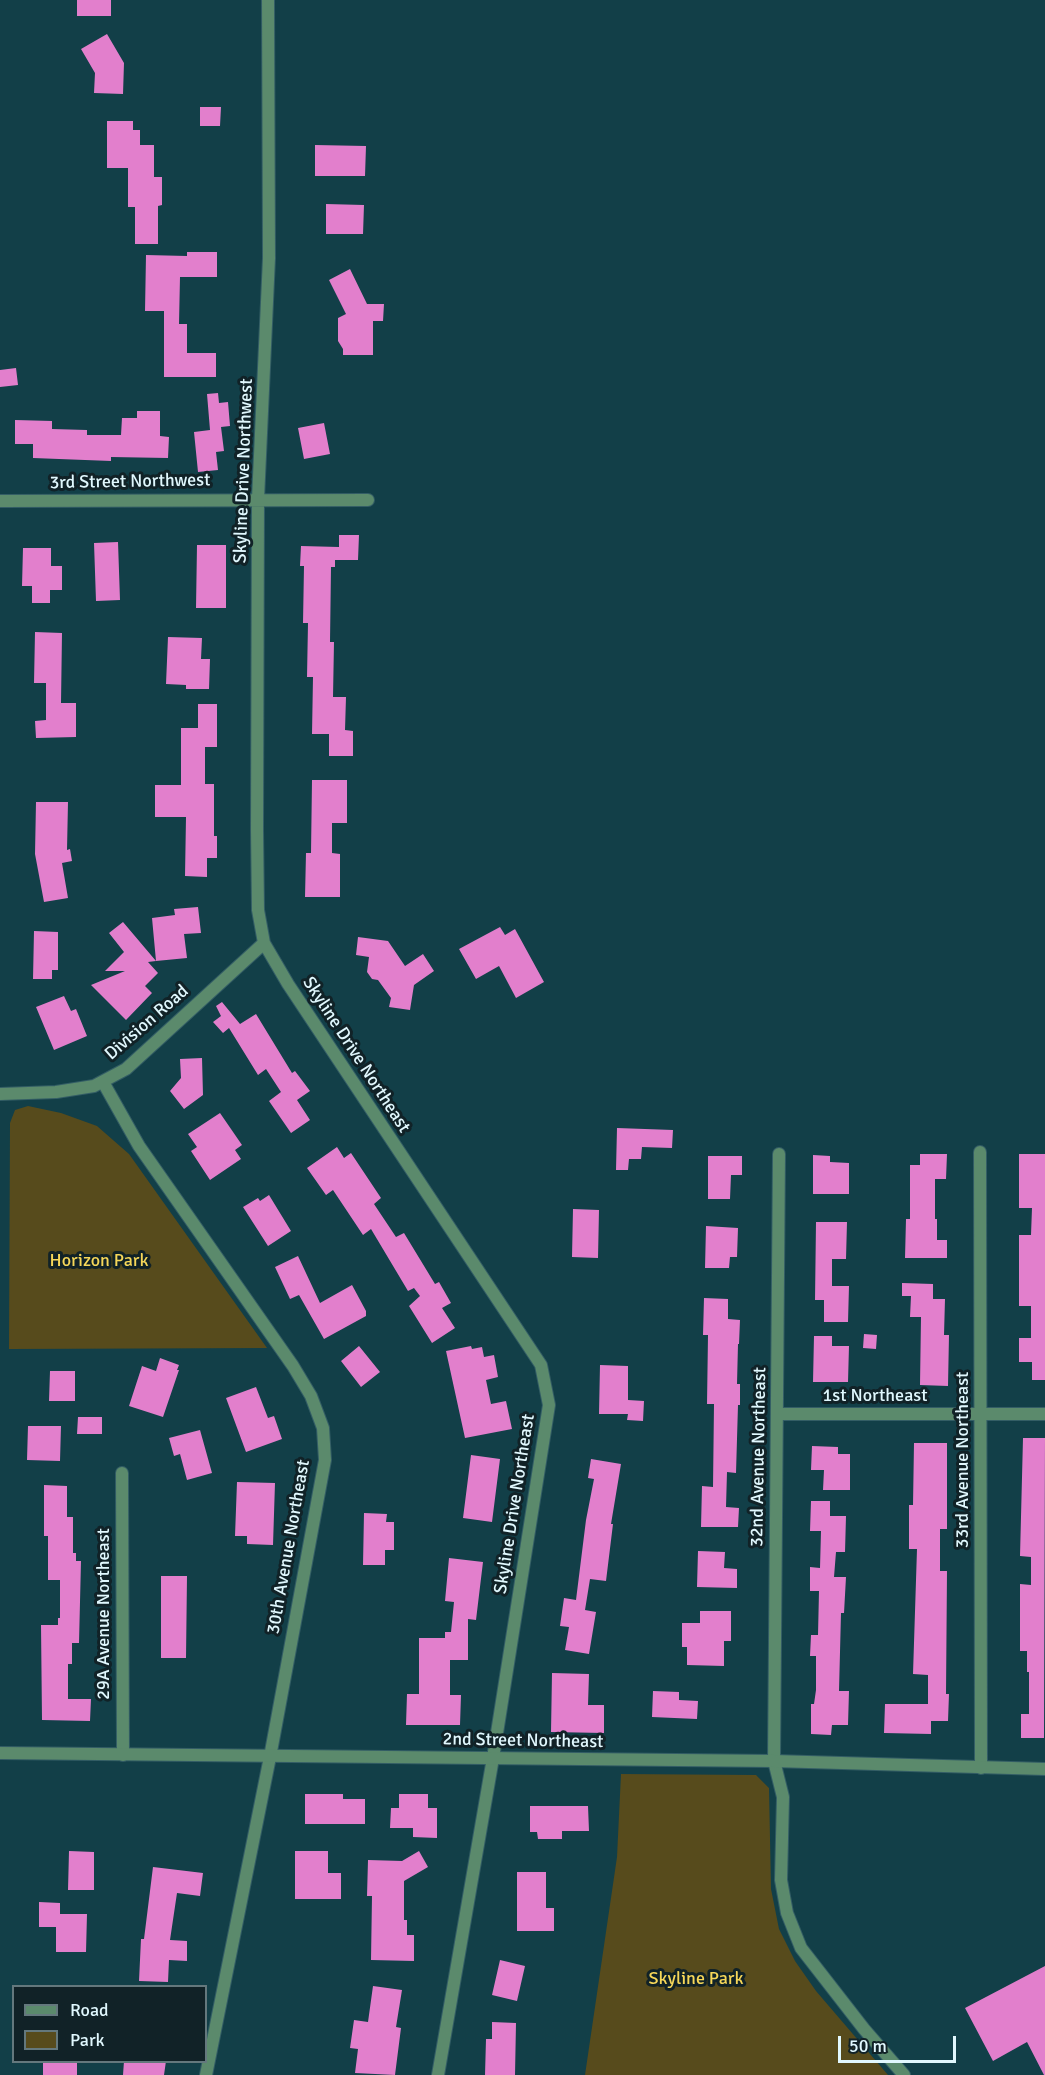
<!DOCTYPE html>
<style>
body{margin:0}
#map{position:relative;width:1045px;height:2075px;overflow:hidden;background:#123f48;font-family:Signika,sans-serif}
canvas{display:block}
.legend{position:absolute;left:12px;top:1985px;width:195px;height:78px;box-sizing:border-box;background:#112227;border:2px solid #64787d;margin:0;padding:8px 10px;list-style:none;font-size:18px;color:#e1f8fe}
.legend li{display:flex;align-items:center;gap:12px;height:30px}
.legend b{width:30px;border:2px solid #64787d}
.scale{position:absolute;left:838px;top:2036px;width:118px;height:27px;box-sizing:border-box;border:3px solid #e1f8fe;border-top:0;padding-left:8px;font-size:18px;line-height:21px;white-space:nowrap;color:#e1f8fe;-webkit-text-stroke:4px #112227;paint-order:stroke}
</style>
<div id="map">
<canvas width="1045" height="2075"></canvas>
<ul class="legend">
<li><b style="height:8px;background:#5b8a6c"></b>Road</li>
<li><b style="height:16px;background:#574b1c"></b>Park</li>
</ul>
<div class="scale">50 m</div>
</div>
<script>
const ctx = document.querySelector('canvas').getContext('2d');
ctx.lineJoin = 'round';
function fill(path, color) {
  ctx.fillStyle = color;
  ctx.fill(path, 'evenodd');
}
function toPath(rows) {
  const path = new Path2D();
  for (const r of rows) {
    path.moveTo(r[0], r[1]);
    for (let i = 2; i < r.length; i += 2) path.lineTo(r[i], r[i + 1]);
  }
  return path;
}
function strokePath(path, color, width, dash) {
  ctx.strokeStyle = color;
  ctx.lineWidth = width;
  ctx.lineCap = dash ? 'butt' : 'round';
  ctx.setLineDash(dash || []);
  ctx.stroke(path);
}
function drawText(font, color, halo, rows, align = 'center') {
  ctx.font = font + ' Signika,sans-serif';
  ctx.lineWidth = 6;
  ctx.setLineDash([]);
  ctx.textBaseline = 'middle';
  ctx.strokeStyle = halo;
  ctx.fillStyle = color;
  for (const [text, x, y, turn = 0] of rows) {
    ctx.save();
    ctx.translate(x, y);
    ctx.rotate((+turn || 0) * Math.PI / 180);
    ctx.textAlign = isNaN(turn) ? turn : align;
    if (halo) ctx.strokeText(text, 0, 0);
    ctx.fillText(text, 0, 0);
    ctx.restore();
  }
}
fill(toPath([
 [28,1106,61,1113,97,1126,129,1154,267,1348,9,1349,10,1123,15,1110],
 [621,1774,756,1775,769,1788,771,1889,779,1929,795,1961,816,1991,888,2075,585,2075,617,1857]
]), '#574b1c');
fill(toPath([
 [77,0,111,0,111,16,77,16],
 [107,34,124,63,123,94,94,93,95,73,81,49],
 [200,107,221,107,220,126,200,126],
 [107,121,133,121,133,130,140,130,140,145,154,145,154,177,162,177,162,205,158,206,158,244,135,244,135,207,128,207,128,168,107,168],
 [315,145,366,146,365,176,315,176],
 [326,204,364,205,363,234,326,234],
 [187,252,217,252,217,277,180,277,179,324,187,324,187,353,216,353,216,377,164,377,164,311,145,311,146,255,187,256],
 [350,269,367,304,384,304,383,321,373,321,373,355,343,355,343,349,338,341,338,318,346,314,329,280],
 [16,368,18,385,0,387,0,370],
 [218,393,219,403,228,402,230,426,221,427,224,451,216,452,218,470,198,472,194,432,210,430,207,394],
 [137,411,160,411,160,436,169,437,168,458,111,457,111,461,33,458,33,444,15,444,15,420,52,421,52,429,87,430,87,435,121,435,122,418,137,418],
 [324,423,330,454,304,459,298,428],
 [339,535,359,535,358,560,335,560,335,567,331,567,330,642,334,642,333,697,346,697,345,730,353,731,353,756,329,756,329,734,312,734,313,677,307,677,308,623,303,623,304,566,300,566,301,546,339,547],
 [118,542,120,600,96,601,94,543],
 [197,545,226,545,226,608,196,608],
 [23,548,51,548,51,566,62,566,62,590,50,590,50,603,32,603,32,586,22,586],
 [35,632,62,633,61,703,76,703,76,737,36,738,35,721,46,720,46,683,34,683],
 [168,637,202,638,201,659,210,659,209,689,186,689,186,685,166,684],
 [198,704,217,704,217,747,205,747,205,784,214,784,214,836,217,836,217,858,207,858,207,877,185,876,186,817,155,817,155,785,181,785,181,728,198,728],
 [312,780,347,780,347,823,332,823,332,853,340,854,340,897,305,897,306,853,311,853],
 [36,802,68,802,67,850,70,849,72,861,62,863,68,898,44,902,35,854],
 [198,907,201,933,184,934,187,958,156,961,152,918,175,915,174,909],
 [123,922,156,961,148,962,158,973,145,986,152,993,126,1020,91,985,125,971,105,971,124,952,109,933],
 [500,927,505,935,515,929,544,982,516,998,499,966,476,979,459,949],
 [34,931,58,932,58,970,52,970,52,979,33,979],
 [358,937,388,941,405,966,423,954,434,971,414,985,410,1010,389,1007,391,998,378,980,372,979,367,972,369,957,356,955],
 [64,996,71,1011,76,1009,87,1036,54,1050,36,1007],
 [222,1002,240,1024,256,1014,292,1073,295,1071,310,1091,297,1100,310,1120,291,1133,269,1101,281,1092,266,1069,258,1075,229,1028,223,1033,213,1022,221,1016,216,1006],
 [202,1058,203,1095,184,1109,170,1091,181,1078,180,1059],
 [220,1113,242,1145,235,1150,241,1159,210,1180,191,1151,197,1147,188,1134],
 [617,1128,673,1130,672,1148,642,1147,641,1159,629,1159,628,1170,616,1170],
 [337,1147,344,1158,351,1153,381,1198,374,1204,396,1237,404,1233,435,1284,439,1282,451,1303,442,1308,455,1328,432,1343,409,1306,420,1296,414,1288,408,1291,371,1229,363,1235,333,1190,326,1195,307,1168],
 [920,1154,947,1154,946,1179,935,1179,935,1219,937,1219,937,1240,947,1240,947,1258,905,1258,906,1219,910,1219,910,1165,920,1165],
 [1019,1154,1045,1154,1045,1380,1032,1380,1032,1362,1019,1362,1019,1338,1031,1338,1031,1306,1019,1306,1019,1235,1031,1235,1032,1208,1019,1208],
 [813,1155,830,1156,830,1162,849,1163,849,1194,813,1194],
 [708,1156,742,1156,742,1175,731,1175,730,1199,708,1199],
 [269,1195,291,1231,268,1246,243,1207,258,1198,260,1201],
 [573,1209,599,1210,598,1258,572,1257],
 [816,1222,847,1222,846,1259,832,1259,832,1286,849,1286,848,1322,824,1322,824,1300,815,1300],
 [706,1226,738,1228,737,1257,730,1257,729,1268,705,1268],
 [298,1256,320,1303,352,1285,366,1311,366,1316,324,1339,299,1295,290,1299,275,1267],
 [902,1283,933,1284,933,1299,945,1299,944,1335,949,1335,948,1386,920,1385,921,1317,910,1317,911,1296,902,1296],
 [704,1298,728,1299,728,1319,740,1320,739,1344,738,1344,737,1384,740,1384,740,1405,738,1405,736,1473,727,1472,726,1507,739,1508,738,1527,701,1527,702,1486,713,1487,714,1404,707,1404,708,1335,703,1335],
 [864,1334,877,1335,876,1349,863,1348],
 [814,1336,832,1336,832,1346,849,1346,848,1382,813,1382],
 [359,1346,380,1372,361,1387,341,1361],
 [471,1346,472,1349,482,1347,484,1357,494,1355,498,1377,486,1380,491,1404,506,1401,512,1429,465,1438,446,1351],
 [160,1358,179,1365,177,1370,179,1370,163,1417,129,1406,142,1366,156,1371],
 [600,1365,628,1366,628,1400,644,1401,643,1421,627,1420,628,1414,599,1414],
 [50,1371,75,1371,75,1401,49,1401],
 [256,1387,268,1418,274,1416,282,1439,246,1452,226,1398],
 [78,1417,102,1417,102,1434,77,1434],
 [28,1426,61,1426,60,1461,27,1460],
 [200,1430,212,1473,187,1480,180,1454,174,1456,169,1438],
 [1023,1438,1045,1438,1044,1738,1021,1738,1021,1714,1029,1714,1029,1672,1027,1672,1027,1651,1020,1651,1020,1584,1031,1585,1031,1557,1020,1556],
 [914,1443,947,1443,947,1529,940,1529,940,1571,947,1571,946,1694,949,1694,948,1721,931,1721,931,1734,884,1733,885,1704,928,1704,928,1675,913,1674,917,1549,909,1549,909,1505,913,1505],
 [812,1446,838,1447,838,1454,850,1454,850,1490,823,1490,824,1470,811,1470],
 [471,1455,500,1459,492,1522,463,1518],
 [591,1459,621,1464,611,1524,613,1524,606,1581,590,1579,585,1610,596,1612,589,1654,565,1650,569,1627,560,1626,564,1598,576,1600,586,1520,594,1479,588,1478],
 [237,1482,275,1483,273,1545,247,1544,247,1536,235,1536],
 [44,1485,67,1486,67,1517,73,1517,73,1553,76,1553,76,1561,81,1561,79,1643,72,1643,72,1664,68,1664,68,1699,91,1699,90,1721,42,1720,41,1625,58,1625,58,1618,60,1618,60,1580,48,1580,48,1536,44,1536],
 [811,1501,830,1501,830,1516,846,1516,845,1552,836,1552,834,1577,846,1577,844,1613,841,1613,839,1691,849,1691,848,1725,832,1725,831,1735,811,1734,811,1704,814,1704,816,1690,816,1656,810,1656,811,1635,818,1635,819,1591,810,1591,810,1567,820,1568,821,1531,810,1531],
 [364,1513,387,1514,386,1522,394,1522,394,1550,385,1550,385,1565,363,1565],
 [698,1551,725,1552,724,1568,737,1569,737,1588,697,1587],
 [449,1558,483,1562,476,1620,468,1619,468,1660,450,1660,450,1695,461,1695,460,1725,406,1725,407,1694,419,1694,419,1638,445,1638,445,1632,451,1632,454,1602,445,1601],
 [161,1576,187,1576,186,1658,161,1658],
 [700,1611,731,1611,731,1641,724,1641,724,1666,687,1665,687,1647,682,1647,682,1623,700,1623],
 [552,1673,589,1674,588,1705,604,1705,604,1733,551,1732],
 [653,1691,679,1692,679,1700,698,1701,697,1719,652,1717],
 [305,1794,343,1794,343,1799,365,1799,365,1824,305,1824],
 [399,1794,428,1794,428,1808,437,1808,437,1838,413,1837,413,1828,390,1828,391,1808,399,1808],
 [530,1806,588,1806,589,1831,562,1831,562,1839,538,1839,537,1832,530,1832],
 [69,1851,94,1852,94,1890,68,1890],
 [295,1851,328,1851,328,1873,341,1873,341,1899,295,1899],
 [419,1851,428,1867,404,1881,404,1920,407,1920,407,1935,414,1935,414,1961,371,1960,372,1896,367,1896,368,1860,402,1861],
 [153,1867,203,1873,200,1896,177,1893,170,1940,187,1941,187,1961,169,1960,168,1982,139,1981,141,1939,144,1939],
 [517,1872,546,1872,546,1908,554,1908,554,1931,517,1931],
 [39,1902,60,1903,60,1914,87,1914,86,1952,56,1952,56,1927,39,1927],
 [500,1960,525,1966,517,2001,492,1995],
 [1045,1966,1045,2075,1044,2075,1027,2042,993,2061,965,2008],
 [373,1986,402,1990,396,2027,401,2028,395,2075,355,2073,358,2049,350,2048,354,2020,368,2022],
 [492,2022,516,2023,515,2075,485,2075,486,2039,492,2039],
 [43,2061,77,2061,77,2075,43,2075],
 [124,2061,166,2061,164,2075,123,2075]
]), '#e27fcc');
const minor = toPath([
 [268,0,269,258,258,499,257,829,258,910,264,943,288,984,541,1365,549,1405,493,1758,438,2075],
 [0,501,368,500],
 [103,1082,139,1146,293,1366,311,1396,323,1428,325,1460,270,1757,206,2075],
 [0,1094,56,1092,94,1086,126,1069,264,943],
 [980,1152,981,1768],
 [779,1154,774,1761,783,1797,781,1880,787,1913,801,1948,864,2029,904,2075],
 [778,1414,1045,1414],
 [122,1473,123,1755]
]);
const tertiary = toPath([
 [0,1753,774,1761,1045,1769]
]);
strokePath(minor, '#335d65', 14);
strokePath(tertiary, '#335d65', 14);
strokePath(minor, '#5b8a6c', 12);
strokePath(tertiary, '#5b8a6c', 12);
drawText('18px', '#e1f8fe', '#112227', [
 ["Skyline Drive Northwest",244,471,-88],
 ["3rd Street Northwest",130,482,-1],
 ["Division Road",147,1023,-41],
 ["Skyline Drive Northeast",356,1055,57],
 ["1st Northeast",875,1396],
 ["32nd Avenue Northeast",759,1457,-89],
 ["33rd Avenue Northeast",963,1460,-90],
 ["Skyline Drive Northeast",515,1504,-81],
 ["30th Avenue Northeast",289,1547,-80],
 ["29A Avenue Northeast",104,1614,-90],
 ["2nd Street Northeast",523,1741,1]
]);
drawText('18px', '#f6d759', '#112227', [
 ["Horizon Park",99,1261],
 ["Skyline Park",696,1979]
]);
</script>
